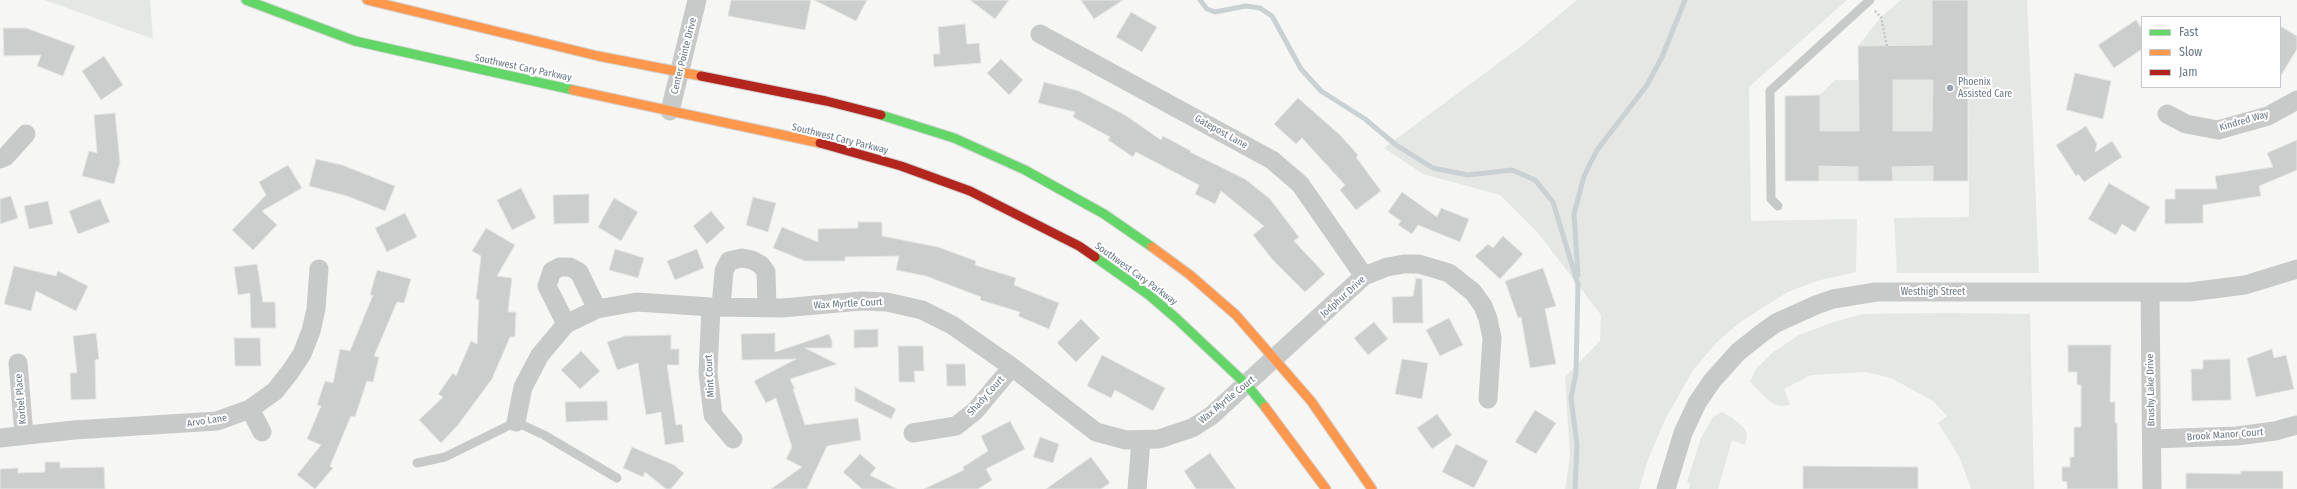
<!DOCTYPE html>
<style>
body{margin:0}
#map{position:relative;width:2297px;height:489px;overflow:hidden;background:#f6f6f5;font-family:"Fira Sans Condensed",sans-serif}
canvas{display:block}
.legend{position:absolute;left:2141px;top:16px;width:140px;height:72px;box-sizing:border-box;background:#fff;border:1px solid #c3c9cd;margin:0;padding:5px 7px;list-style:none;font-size:12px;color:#687783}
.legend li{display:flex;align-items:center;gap:8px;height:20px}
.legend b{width:20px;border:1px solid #c3c9cd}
</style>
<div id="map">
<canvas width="2297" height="489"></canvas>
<ul class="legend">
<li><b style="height:5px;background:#63d668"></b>Fast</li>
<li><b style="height:5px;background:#ff974d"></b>Slow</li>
<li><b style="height:5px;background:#b3261e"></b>Jam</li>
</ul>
</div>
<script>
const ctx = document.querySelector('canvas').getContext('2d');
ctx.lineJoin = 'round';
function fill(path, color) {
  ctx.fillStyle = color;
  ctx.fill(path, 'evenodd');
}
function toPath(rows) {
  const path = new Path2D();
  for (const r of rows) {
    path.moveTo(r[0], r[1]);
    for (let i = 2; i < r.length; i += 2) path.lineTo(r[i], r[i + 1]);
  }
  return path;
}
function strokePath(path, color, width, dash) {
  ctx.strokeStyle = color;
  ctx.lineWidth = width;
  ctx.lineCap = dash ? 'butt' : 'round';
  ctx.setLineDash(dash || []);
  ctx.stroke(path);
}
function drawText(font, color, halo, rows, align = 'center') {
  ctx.font = font + ' "Fira Sans Condensed",sans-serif';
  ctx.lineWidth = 4;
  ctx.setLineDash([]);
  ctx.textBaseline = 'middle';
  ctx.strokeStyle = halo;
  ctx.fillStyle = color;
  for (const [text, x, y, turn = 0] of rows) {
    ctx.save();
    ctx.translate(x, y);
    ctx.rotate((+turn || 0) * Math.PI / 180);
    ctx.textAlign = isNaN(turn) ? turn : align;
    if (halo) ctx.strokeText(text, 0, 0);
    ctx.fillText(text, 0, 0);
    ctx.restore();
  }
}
fill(toPath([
 [45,0,150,0,153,39],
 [1577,0,1847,0,1749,87,1751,221,1857,219,1856,272,1816,281,1788,292,1740,322,1716,343,1693,370,1666,418,1649,457,1639,489,1565,489,1570,456,1565,377,1600,341,1601,315,1538,233,1500,195,1423,174,1384,148,1524,44],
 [1901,0,1932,0,1932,45,1858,46,1881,17],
 [1968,0,2027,0,2039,273,1897,273,1894,218,1969,217],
 [1835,80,1858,80,1859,131,1820,131,1820,95],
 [1893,80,1933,80,1932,131,1893,131],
 [1819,166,1858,167,1858,181,1819,181],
 [1933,166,1933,181,1893,181,1892,167],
 [1946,313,2030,314,2034,489,1971,489,1960,458,1938,423,1947,416,1933,401,1891,378,1866,372,1811,375,1784,389,1790,405,1780,406,1770,402,1750,382,1756,369,1772,353,1799,335,1834,322,1863,314],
 [1722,412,1731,417,1744,428,1747,434,1745,445,1732,440,1718,489,1689,489,1690,484,1687,482,1701,438,1713,417]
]), '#e4e7e3');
strokePath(toPath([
 [1200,0,1207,9,1215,12,1246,6,1260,8,1272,16,1301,69,1321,91,1365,119,1396,145,1433,168,1468,175,1512,170,1535,180,1553,202,1578,285],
 [1578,275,1574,214,1584,176,1597,150,1647,85,1662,57,1685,0],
 [1575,489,1577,445,1571,398,1576,373,1578,283]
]), '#cad1d3', 5);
const building = toPath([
 [731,0,811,0,805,30,728,16,731,0],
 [814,0,867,0,856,21,814,0],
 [970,0,1009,0,995,19,970,0],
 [1081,0,1123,0,1094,19,1081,0],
 [1932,0,1968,0,1968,181,1933,181,1933,166,1892,167,1893,181,1858,181,1858,167,1819,166,1819,181,1785,181,1785,96,1820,95,1820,131,1859,131,1858,46,1932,45,1932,0],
 [1893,80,1933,80,1932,131,1893,131,1893,80],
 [1131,12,1157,27,1142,52,1116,37,1131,12],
 [2136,20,2142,29,2142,49,2114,68,2098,45,2136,20],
 [965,24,967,44,979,43,981,63,934,67,933,54,940,54,938,27,965,24],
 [2280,26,2297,36,2297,49,2280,77,2280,26],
 [3,28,26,28,75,46,63,76,37,66,41,55,4,56,3,28],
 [104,56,123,85,101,100,82,71,104,56],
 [1001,59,1023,80,1009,95,987,73,1001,59],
 [2075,73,2111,81,2103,119,2066,110,2075,73],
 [1044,82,1079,91,1125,115,1161,140,1163,136,1191,151,1190,152,1245,179,1270,199,1299,237,1294,241,1325,274,1305,292,1272,259,1253,235,1264,226,1221,191,1215,204,1195,194,1199,185,1136,152,1133,157,1108,140,1110,137,1073,117,1075,112,1038,103,1044,82],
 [1298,98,1340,135,1358,155,1356,157,1381,191,1356,210,1340,190,1345,185,1302,138,1296,144,1274,124,1298,98],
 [115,113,120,162,114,184,82,176,89,151,97,153,94,115,115,113],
 [2086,126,2097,144,2095,152,2112,141,2122,157,2084,182,2078,174,2076,176,2056,145,2086,126],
 [2297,140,2297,170,2259,186,2261,196,2203,205,2203,223,2165,224,2165,199,2175,199,2175,189,2217,189,2215,176,2273,167,2267,153,2297,140],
 [316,159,342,165,395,186,385,211,347,196,309,186,316,159],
 [288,165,302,188,262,211,277,225,253,250,232,230,266,195,259,182,288,165],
 [2109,183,2150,207,2135,232,2122,224,2116,235,2088,219,2109,183],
 [521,188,536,218,512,230,497,200,521,188],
 [1402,192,1437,217,1441,208,1469,219,1460,242,1418,225,1412,234,1398,225,1401,221,1388,212,1402,192],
 [589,194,589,223,554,224,553,195,589,194],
 [11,196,18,218,0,224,0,199,11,196],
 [753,197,776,203,768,232,746,225,753,197],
 [614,198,638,212,621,241,598,227,614,198],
 [100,199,110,222,78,234,69,211,100,199],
 [48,201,53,224,29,229,24,206,48,201],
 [711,211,725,228,707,244,693,226,711,211],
 [405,213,417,237,387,252,375,228,405,213],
 [858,222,882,222,882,236,938,247,976,261,975,265,1016,278,1014,285,1059,303,1049,329,1018,316,1020,312,980,300,981,297,926,276,896,270,899,256,845,257,845,261,805,261,773,248,782,227,818,242,818,229,858,228,858,222],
 [486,228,515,245,497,276,512,278,508,312,516,312,515,337,510,337,492,379,458,425,441,443,419,420,443,397,438,394,453,373,456,376,471,341,477,344,479,300,476,299,481,256,472,251,486,228],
 [1503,236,1523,254,1500,279,1475,256,1488,244,1493,248,1503,236],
 [615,249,644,258,638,278,609,270,615,249],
 [697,249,704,268,675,280,667,261,697,249],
 [257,264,263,302,275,302,276,328,251,328,250,293,238,295,234,267,257,264],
 [14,266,56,276,58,271,88,286,76,311,36,291,31,311,4,304,14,266],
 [1543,268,1556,306,1545,309,1556,364,1530,368,1521,317,1518,318,1505,281,1543,268],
 [377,270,411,279,404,303,397,302,374,356,379,357,373,382,367,381,355,417,351,416,330,466,333,468,315,489,297,475,321,445,307,439,321,406,317,405,325,381,333,383,340,349,350,351,373,295,370,295,377,270],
 [1416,278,1422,279,1423,323,1393,323,1392,297,1413,296,1416,278],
 [1449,318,1463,345,1440,356,1426,330,1449,318],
 [1081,319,1100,338,1076,362,1057,343,1081,319],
 [1374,322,1388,339,1368,355,1354,338,1374,322],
 [878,329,878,347,854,348,854,330,878,329],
 [96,333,99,359,95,360,96,399,71,400,70,373,77,373,73,336,96,333],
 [775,333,775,352,829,334,832,341,832,348,805,348,837,364,790,379,795,389,793,389,805,425,858,418,861,440,827,446,807,489,771,489,802,467,786,459,792,447,776,398,766,403,754,381,796,359,742,360,741,334,775,333],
 [671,335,671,349,679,349,679,365,667,365,676,425,682,424,684,442,665,445,661,412,646,415,638,363,617,370,607,342,625,336,671,335],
 [234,338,260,338,261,366,235,366,234,338],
 [2068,345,2111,345,2110,402,2115,402,2115,423,2117,423,2118,489,2067,489,2067,482,2062,481,2062,467,2070,467,2070,457,2074,457,2074,427,2081,427,2081,385,2077,385,2077,372,2068,372,2068,345],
 [898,346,923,346,924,371,914,371,915,382,899,382,898,346],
 [2272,349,2274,358,2286,355,2294,389,2256,397,2247,358,2272,349],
 [581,351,600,371,580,389,561,370,581,351],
 [1102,355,1165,388,1153,411,1115,390,1111,398,1087,386,1102,355],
 [1402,359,1428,363,1422,399,1395,394,1402,359],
 [2230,359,2231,400,2192,401,2191,369,2203,369,2203,360,2230,359],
 [946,364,965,364,966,386,947,386,946,364],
 [855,387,896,409,891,419,855,401,855,387],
 [607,401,608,420,566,422,565,402,607,401],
 [1535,410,1556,423,1536,454,1515,442,1535,410],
 [1437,414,1452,435,1432,449,1417,428,1437,414],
 [1010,421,1025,449,986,469,992,480,978,489,924,489,964,470,963,467,988,451,981,436,1010,421],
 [1040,437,1059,444,1053,463,1033,457,1040,437],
 [1456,444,1488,461,1474,488,1442,472,1456,444],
 [632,447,674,465,684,473,671,489,666,489,645,472,643,477,623,468,632,447],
 [1210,453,1236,489,1196,489,1184,471,1210,453],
 [860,454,876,468,870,475,897,489,862,489,843,472,860,454],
 [1091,457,1110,483,1101,489,1046,489,1091,457],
 [45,462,60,462,60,468,104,467,105,489,0,489,0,469,18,468,18,473,45,472,45,462],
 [1803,466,1918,467,1918,489,1803,489,1803,466],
 [2241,471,2283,471,2283,489,2186,489,2186,473,2241,474,2241,471]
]);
fill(building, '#cccece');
strokePath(building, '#e5e5e4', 1);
const fast = toPath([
 [246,0,355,41,573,90],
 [881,115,954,138,1025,170,1104,214,1152,247],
 [1095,257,1149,295,1177,319,1247,385,1265,407]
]);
const slow = toPath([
 [367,0,598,56,701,76],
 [573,90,820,143],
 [1152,247,1190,275,1236,315,1311,401,1372,489],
 [1265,407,1326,489]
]);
const jam = toPath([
 [701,76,826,101,881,115],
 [820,143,901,166,970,191,1079,246,1095,257]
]);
strokePath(fast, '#d2d3d3', 11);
strokePath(slow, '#d2d3d3', 11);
strokePath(jam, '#d2d3d3', 11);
strokePath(toPath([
 [1875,11,1881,17,1887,46]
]), '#c6c7c8', 2.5, [2, 2]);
strokePath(toPath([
 [1778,206,1771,199,1770,91,1870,0],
 [417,463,445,457,516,422,544,435,617,478]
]), '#c8caca', 9);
strokePath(toPath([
 [1040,34,1272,160,1300,184,1364,276],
 [670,111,697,0],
 [2167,114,2186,124,2218,130,2268,116,2297,100],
 [0,159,5,157,26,134],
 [2150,292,2152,489],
 [711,307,708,373,713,415,733,439],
 [721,307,724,271,729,261,742,258,752,260,761,265,766,272,767,307],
 [566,324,547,286,552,271,560,267,570,267,579,272,597,309],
 [18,363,24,435],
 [250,409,262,432],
 [516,422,523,387,540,355,566,324,597,309,637,302,711,307,782,308,861,301,887,302,922,310,952,325,1012,367,1096,432,1126,440,1159,439,1192,428,1211,416,1364,276,1387,267,1404,264,1419,264,1449,273,1473,292,1483,306,1488,319,1492,338,1488,399],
 [913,433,956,426,975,411,1012,367],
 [0,438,74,430,217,421,250,409,275,391,290,372,302,354,311,331,316,309,319,269],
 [2152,439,2237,436,2275,431,2297,425],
 [1137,489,1141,441],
 [1666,489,1683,433,1697,403,1712,381,1738,352,1762,333,1776,323,1816,305,1833,299,1876,292,2190,292,2245,285,2297,269]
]), '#c8caca', 19);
strokePath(fast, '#63d668', 9);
strokePath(slow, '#ff974d', 9);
strokePath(jam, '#b3261e', 9);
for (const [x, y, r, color] of [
 [1950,88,4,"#9aa3ab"]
]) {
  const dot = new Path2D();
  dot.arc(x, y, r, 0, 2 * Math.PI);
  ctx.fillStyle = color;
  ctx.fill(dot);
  strokePath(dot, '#fff', 1.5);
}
drawText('10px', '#687783', '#fff', [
 ["Center Pointe Drive",684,56,-76],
 ["Southwest Cary Parkway",523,68,12],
 ["Kindred Way",2244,121,-16],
 ["Gatepost Lane",1221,132,29],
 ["Southwest Cary Parkway",840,139,14],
 ["Southwest Cary Parkway",1136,274,36],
 ["Westhigh Street",1933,292],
 ["Jodphur Drive",1343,297,-42],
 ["Wax Myrtle Court",848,304,-3],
 ["Mint Court",710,376,-93],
 ["Brushy Lake Drive",2151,390,-91],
 ["Shady Court",986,396,-48],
 ["Korbel Place",21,399,-95],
 ["Wax Myrtle Court",1227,400,-39],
 ["Arvo Lane",207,421,-9],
 ["Brook Manor Court",2225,435,-4]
]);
drawText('10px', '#687783', '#fff', [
 ["Phoenix",1958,82],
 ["Assisted Care",1958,94]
], 'left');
</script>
